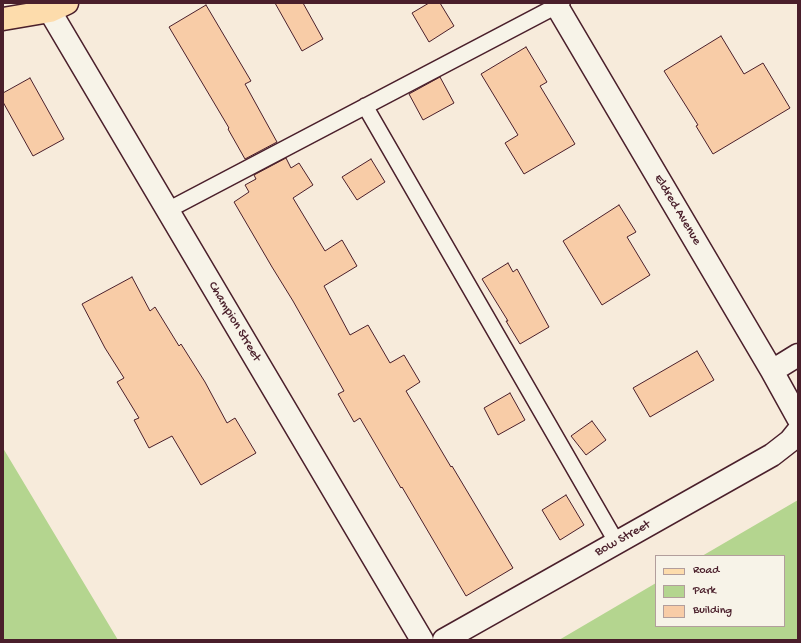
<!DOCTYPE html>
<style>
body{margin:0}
#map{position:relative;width:801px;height:643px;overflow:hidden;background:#f7ebdb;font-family:"Gochi Hand",sans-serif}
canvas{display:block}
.frame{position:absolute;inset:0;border:4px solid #4a1f2b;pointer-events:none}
.legend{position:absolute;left:655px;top:555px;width:130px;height:72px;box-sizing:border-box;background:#f7f3e8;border:1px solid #b29e9c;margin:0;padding:5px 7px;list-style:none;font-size:12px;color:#4a1f2b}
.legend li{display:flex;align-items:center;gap:8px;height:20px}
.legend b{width:20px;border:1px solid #b29e9c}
</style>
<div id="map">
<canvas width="801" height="643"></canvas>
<div class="frame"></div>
<ul class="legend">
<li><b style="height:5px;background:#fddcac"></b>Road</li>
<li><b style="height:11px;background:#b4d58f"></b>Park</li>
<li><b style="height:11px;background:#f8cca7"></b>Building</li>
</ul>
</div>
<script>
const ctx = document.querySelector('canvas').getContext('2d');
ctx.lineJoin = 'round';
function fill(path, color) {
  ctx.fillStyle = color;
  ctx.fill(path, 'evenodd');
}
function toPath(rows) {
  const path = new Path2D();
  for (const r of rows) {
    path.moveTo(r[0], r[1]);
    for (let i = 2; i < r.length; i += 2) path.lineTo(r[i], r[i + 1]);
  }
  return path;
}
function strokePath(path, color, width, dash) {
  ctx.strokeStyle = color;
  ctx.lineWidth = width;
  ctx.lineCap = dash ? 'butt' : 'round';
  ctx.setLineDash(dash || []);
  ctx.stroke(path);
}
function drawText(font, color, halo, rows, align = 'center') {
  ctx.font = font + ' "Gochi Hand",sans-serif';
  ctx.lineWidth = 3;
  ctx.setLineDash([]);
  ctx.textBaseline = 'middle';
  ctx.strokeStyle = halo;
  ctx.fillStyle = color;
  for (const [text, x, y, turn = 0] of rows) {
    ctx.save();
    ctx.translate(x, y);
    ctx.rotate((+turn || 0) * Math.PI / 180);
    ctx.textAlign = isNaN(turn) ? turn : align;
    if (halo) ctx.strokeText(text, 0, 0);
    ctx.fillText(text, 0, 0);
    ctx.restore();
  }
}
fill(toPath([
 [3,448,118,640,3,640],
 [798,500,798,640,559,640,656,583,656,626,784,626,784,556,702,556]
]), '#b4d58f');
const building = toPath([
 [275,3,303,3,323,39,302,51,275,3],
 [429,3,440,3,454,26,429,42,412,13,429,3],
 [206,5,251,81,245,84,277,142,245,159,228,129,229,128,169,27,206,5],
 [721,36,744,74,763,63,790,108,713,154,696,126,698,125,664,71,721,36],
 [526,47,547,82,540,86,575,144,524,174,505,143,518,135,481,74,526,47],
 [440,77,454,103,423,120,409,94,440,77],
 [30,78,64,139,33,156,3,102,3,93,30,78],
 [286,158,291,168,299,163,313,185,293,198,325,251,342,240,357,266,324,286,350,335,368,325,390,363,404,355,420,382,406,391,451,467,452,466,513,568,466,596,402,487,401,488,360,418,354,422,338,394,344,391,293,301,272,267,234,202,249,192,245,185,256,179,254,175,286,158],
 [371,159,385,182,357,200,342,177,371,159],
 [619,205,636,232,627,237,650,275,602,305,563,241,619,205],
 [508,263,513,272,517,269,549,327,520,344,506,321,508,321,482,279,508,263],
 [132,277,150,311,155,307,179,346,181,344,205,382,227,423,235,418,256,453,201,485,172,436,149,448,134,420,139,418,117,382,124,378,105,348,82,304,132,277],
 [697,351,714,380,650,417,633,388,697,351],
 [510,393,525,420,498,435,484,408,510,393],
 [592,421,606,440,586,455,571,436,592,421],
 [566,495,584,525,560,540,542,510,566,495]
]);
fill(building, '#f8cca7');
strokePath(building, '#4a1f2b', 1);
const service = toPath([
 [365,106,617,543],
 [168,210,562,3]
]);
const minor = toPath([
 [45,3,422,640],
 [555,3,772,371,798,418],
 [772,371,798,355],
 [444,640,772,455,790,441,798,431]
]);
const primary = toPath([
 [3,19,50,11,67,3]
]);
strokePath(service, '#4a1f2b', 18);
strokePath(minor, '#4a1f2b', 25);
strokePath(primary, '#4a1f2b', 25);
strokePath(service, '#f7f3e8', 15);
strokePath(minor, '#f7f3e8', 22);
strokePath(primary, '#fddcac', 22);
drawText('13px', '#4a1f2b', '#f7f3e8', [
 ["Eldred Avenue",677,210,59],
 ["Champion Street",234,322,59],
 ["Bow Street",623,539,-29]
]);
</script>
